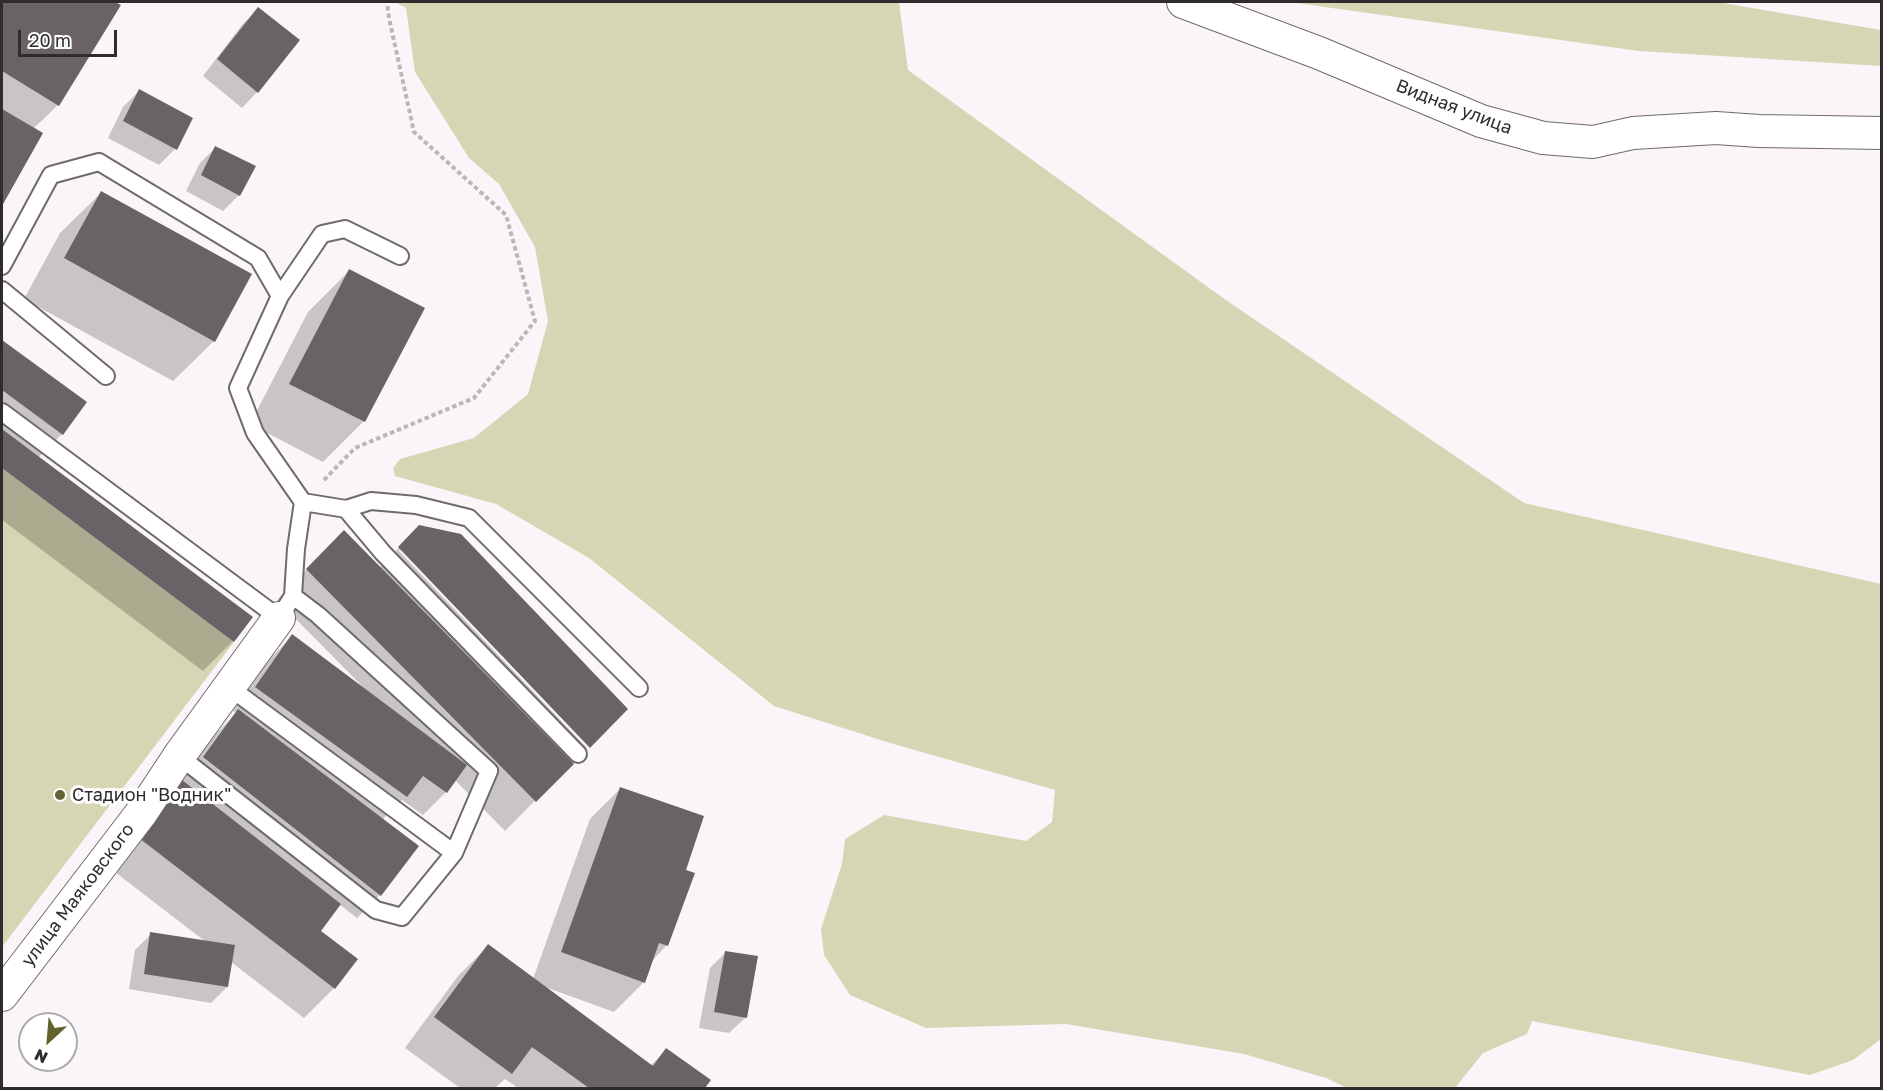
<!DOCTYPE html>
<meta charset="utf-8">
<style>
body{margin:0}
#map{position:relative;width:1883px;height:1090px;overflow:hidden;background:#fbf5f9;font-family:"Golos Text",sans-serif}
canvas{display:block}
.frame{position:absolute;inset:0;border:3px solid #2e2c2e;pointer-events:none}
.north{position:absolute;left:18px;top:1012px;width:60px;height:60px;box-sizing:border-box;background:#fff;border:2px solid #ababab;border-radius:50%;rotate:206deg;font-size:16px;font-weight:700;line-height:24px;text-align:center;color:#2e2c2e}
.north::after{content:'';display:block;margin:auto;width:21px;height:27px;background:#64622f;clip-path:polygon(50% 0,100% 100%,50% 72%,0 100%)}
.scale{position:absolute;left:18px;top:30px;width:99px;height:27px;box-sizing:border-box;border:3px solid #2e2c2e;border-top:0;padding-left:8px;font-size:18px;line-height:21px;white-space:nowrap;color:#2e2c2e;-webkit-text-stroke:4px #fff;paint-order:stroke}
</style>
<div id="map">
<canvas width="1883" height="1090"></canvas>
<div class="frame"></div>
<div class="north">N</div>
<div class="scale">20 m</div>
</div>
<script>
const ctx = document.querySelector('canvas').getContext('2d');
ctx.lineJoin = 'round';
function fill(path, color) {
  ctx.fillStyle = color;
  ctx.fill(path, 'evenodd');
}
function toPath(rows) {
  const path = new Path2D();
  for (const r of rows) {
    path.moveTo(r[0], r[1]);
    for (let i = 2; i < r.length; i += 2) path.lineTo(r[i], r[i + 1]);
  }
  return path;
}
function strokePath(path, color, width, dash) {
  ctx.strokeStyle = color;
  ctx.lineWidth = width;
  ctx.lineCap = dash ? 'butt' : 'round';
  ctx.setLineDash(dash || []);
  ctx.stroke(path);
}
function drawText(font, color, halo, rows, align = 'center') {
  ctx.font = font + ' "Golos Text",sans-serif';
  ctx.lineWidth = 6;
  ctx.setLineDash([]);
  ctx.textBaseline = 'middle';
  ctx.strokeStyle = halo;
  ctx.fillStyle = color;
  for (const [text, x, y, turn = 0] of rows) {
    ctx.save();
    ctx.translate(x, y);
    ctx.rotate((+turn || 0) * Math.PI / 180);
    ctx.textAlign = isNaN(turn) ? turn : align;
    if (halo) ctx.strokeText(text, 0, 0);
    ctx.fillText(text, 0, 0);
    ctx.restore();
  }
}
fill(toPath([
 [395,2,899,2,908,70,1223,298,1524,503,1881,584,1881,1039,1853,1060,1810,1075,1532,1021,1527,1034,1483,1053,1455,1088,1347,1088,1326,1078,1244,1054,1066,1024,926,1028,850,995,824,955,821,929,842,864,845,839,884,815,1026,841,1052,822,1055,790,890,743,774,706,589,558,496,504,395,476,393,468,400,459,474,438,528,394,548,321,535,247,499,184,469,158,415,72,406,8],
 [1289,2,1717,2,1881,30,1881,66,1639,51],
 [2,468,234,642,2,947]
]), '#d6d6b5');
fill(toPath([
 [2,2,112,2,119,5,58,105,33,129,41,134,2,203],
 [258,9,257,92,242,108,203,76,242,25],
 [139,91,175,149,159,165,108,138,123,107],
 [216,147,239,195,223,211,186,191,200,163],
 [101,193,214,341,173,381,24,299,60,233],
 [349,271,364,421,323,462,250,424,308,312],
 [2,342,85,402,62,434,38,458,233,641,203,671,2,520],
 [420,527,402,550,398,550,587,748,505,831,455,780,446,792,423,815,402,800,382,820,380,895,357,918,339,904,319,931,356,959,334,988,304,1018,231,962,227,987,211,1003,129,989,135,950,151,934,206,942,111,869,215,735,236,713,233,711,269,660,292,636,361,688,362,686,277,600,314,562,379,568],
 [620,789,684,871,667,945,651,962,644,982,614,1012,545,987,650,1066,666,1050,708,1081,703,1088,518,1088,505,1079,495,1088,460,1088,405,1048,458,976,488,946,533,979,590,819],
 [726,952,745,1018,729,1033,699,1028,710,968]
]), '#0003');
fill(toPath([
 [2,2,115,2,121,5,59,106,2,71],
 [258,7,300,40,258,93,217,59],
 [139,89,193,118,177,150,123,121],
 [2,109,43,133,2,206],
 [215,146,256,166,240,196,201,175],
 [101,191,252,274,215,342,64,258],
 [349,269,425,308,365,422,289,384],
 [2,340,87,402,63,435,2,390],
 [2,429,253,617,234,642,2,468],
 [419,525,461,534,628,709,590,748,398,547],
 [344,530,574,764,536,802,306,569],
 [292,634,467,765,447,793,423,776,407,797,255,687],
 [238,709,419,846,381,896,203,757],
 [182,780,341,904,321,931,358,959,335,989,139,838],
 [620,787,704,816,686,870,695,873,668,946,659,943,645,983,561,952],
 [150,932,235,945,228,987,144,974],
 [488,944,653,1066,666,1048,711,1080,705,1088,589,1088,532,1047,512,1074,434,1017],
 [725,951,758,956,747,1018,714,1012]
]), '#696367');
const service = toPath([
 [2,266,51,175,99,162,258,258,280,296],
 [2,290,106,376],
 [2,412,279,618,293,596,296,549,303,502,255,433,238,388,280,296,322,234,345,229,400,256],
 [303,502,346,509,383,553,578,754],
 [346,509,371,501,416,505,469,518,639,688],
 [229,687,454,853],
 [179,756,376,910,402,917,454,853,489,771,318,615,293,596]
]);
const minor = toPath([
 [1183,2,1319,53,1481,121,1543,138,1593,142,1633,133,1716,128,1759,131,1882,133],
 [2,995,142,812,179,756,279,618]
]);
strokePath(service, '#6f6a6d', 20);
strokePath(minor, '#6f6a6d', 34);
strokePath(toPath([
 [324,480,355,448,474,398,535,321,506,215,414,132,389,18,387,2]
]), '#bbb6ba', 4, [4.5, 3]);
strokePath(service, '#fff', 16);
strokePath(minor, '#fff', 32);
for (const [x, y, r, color] of [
 [60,795,6,"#64622f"]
]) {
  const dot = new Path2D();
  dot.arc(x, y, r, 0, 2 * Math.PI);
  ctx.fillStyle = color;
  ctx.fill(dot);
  strokePath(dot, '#fff', 2);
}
drawText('18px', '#2e2c2e', '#fff', [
 ["Видная улица",1454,107,21],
 ["улица Маяковского",78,895,-53]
]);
drawText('18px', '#2e2c2e', '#fff', [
 ["Стадион \"Водник\"",72,795]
], 'left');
</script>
